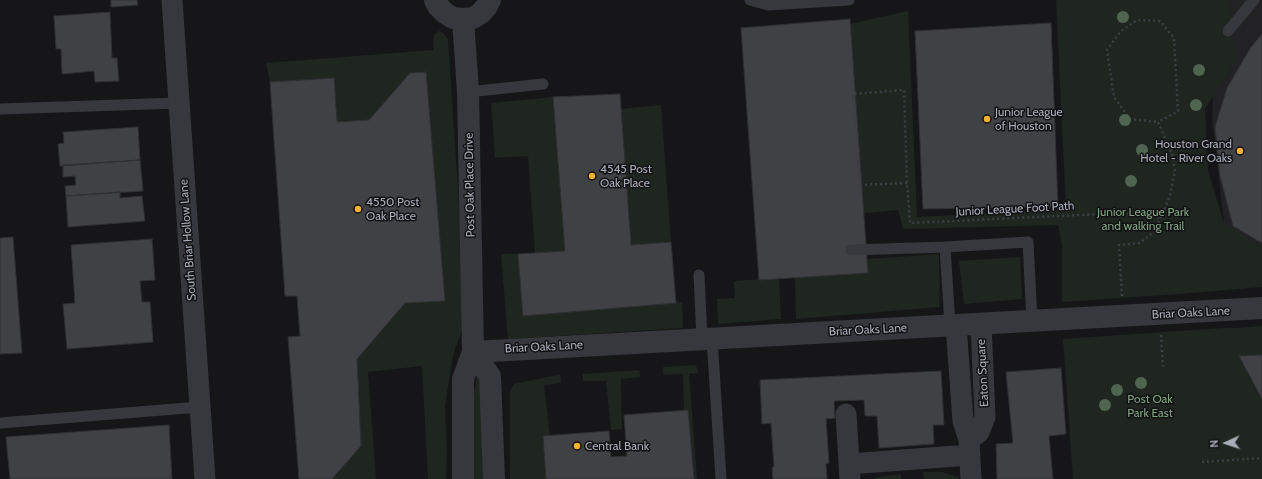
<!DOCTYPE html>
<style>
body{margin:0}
#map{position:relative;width:1262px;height:479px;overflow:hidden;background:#161618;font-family:Cabin,sans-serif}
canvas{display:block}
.north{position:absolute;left:1206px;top:423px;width:40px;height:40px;-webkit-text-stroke:3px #111113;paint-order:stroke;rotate:267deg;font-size:11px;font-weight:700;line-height:16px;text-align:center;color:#a8adb8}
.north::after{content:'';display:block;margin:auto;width:14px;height:18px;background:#a8adb8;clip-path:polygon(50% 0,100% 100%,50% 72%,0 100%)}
</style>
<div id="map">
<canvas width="1262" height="479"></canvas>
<div class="north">N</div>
</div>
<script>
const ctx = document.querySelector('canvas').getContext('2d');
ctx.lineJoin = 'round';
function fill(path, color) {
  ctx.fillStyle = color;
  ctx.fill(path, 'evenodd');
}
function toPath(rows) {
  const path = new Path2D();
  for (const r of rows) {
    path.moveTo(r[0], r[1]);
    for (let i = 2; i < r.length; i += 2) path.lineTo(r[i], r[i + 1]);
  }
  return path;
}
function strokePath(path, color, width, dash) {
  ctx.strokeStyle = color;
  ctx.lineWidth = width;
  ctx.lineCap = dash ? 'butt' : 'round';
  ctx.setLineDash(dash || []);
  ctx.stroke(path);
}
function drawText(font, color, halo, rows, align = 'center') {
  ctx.font = font + ' Cabin,sans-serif';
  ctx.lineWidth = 3;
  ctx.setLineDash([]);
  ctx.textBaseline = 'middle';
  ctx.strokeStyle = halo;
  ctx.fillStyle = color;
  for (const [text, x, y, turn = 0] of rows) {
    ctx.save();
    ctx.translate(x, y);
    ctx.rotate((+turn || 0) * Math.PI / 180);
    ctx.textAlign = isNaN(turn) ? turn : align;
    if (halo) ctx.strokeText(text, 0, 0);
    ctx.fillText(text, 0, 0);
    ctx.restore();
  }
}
fill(toPath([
 [1217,0,1262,0,1262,254,1227,250,1212,117]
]), '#222225');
fill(toPath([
 [1056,0,1229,0,1235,61,1205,109,1208,171,1224,223,1262,248,1262,287,1179,294,1062,302,1062,246,1058,225,903,229,898,210,852,214,841,26,908,11,917,217,1066,209],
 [439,31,443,33,448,39,463,267,463,322,461,333,455,349,452,362,445,406,447,454,446,479,428,479,422,366,368,372,376,479,332,479,361,446,357,359,405,303,445,300,426,73,410,73,369,120,337,122,334,78,270,82,266,63,433,50,434,35],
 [553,97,565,251,535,253,528,156,495,158,491,103],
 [661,105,671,242,631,245,621,109],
 [501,254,518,254,524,316,682,302,683,328,508,339],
 [939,254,940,307,796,319,795,277,868,273,867,259],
 [1020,257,1022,299,964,304,959,261],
 [779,278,781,319,718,324,717,299,735,298,734,281],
 [1262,326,1262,355,1239,356,1262,399,1262,479,1073,479,1063,339,1222,328,1239,328],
 [696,365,698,373,689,374,697,479,694,479,688,410,684,410,683,374,663,375,663,367],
 [639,370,641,377,621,379,622,429,611,430,606,381,583,381,583,374],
 [477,375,486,375,487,479,467,479,470,414],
 [560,375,561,383,544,385,550,436,543,436,546,479,510,479,510,392,512,387,514,384,547,377],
 [923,472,942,472,958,477,958,479,924,479],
 [901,474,901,479,874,479,879,477]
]), '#1e261f');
const building = toPath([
 [111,0,137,0,138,5,111,7,111,0],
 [110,12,112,58,117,58,119,81,95,82,94,71,62,74,61,49,56,49,54,16,110,12],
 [850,19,868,273,759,280,741,28,850,19],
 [1051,23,1058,207,923,209,915,31,1051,23],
 [1262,34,1262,242,1260,242,1233,226,1220,176,1215,127,1227,88,1251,47,1262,34],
 [426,72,445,301,405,303,357,359,361,446,332,479,299,479,288,337,300,336,297,296,285,296,270,82,334,78,337,122,369,120,410,73,426,72],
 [620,94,631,245,671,242,676,303,523,316,518,254,565,251,553,97,620,94],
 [138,127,140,160,60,166,58,144,64,143,63,132,138,127],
 [140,160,143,191,66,196,65,186,76,185,75,176,63,177,63,165,140,160],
 [120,192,120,198,142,196,145,221,68,227,66,196,120,192],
 [13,237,22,353,0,354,0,238,13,237],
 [152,239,155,280,140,281,142,302,150,302,153,342,67,349,63,304,75,303,71,245,152,239],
 [1262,355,1262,399,1239,356,1262,355],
 [1061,368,1066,434,1049,436,1053,479,997,479,996,444,1013,443,1006,372,1061,368],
 [941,371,944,425,933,425,934,444,879,448,877,416,865,416,864,400,834,401,835,418,826,419,829,463,826,464,827,479,773,479,772,467,774,467,771,423,762,424,760,380,941,371],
 [688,410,694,479,546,479,543,436,609,431,611,457,627,456,624,415,688,410],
 [169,425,172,479,10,479,6,437,169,425]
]);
fill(building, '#404145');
strokePath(building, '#303034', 1);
strokePath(toPath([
 [907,183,860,185,853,94,904,90,907,183,910,223,1122,213,1160,218],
 [1122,296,1119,245,1140,243,1155,231,1170,196,1175,171,1172,153,1158,122,1178,111,1174,38,1160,21,1137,20,1121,31,1107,50,1114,97,1130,119,1158,122],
 [1161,335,1163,368],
 [1202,462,1262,458]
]), '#3d3f44', 2.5, [2, 3]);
strokePath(toPath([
 [750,0,768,5,849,0],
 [1228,31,1254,0],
 [468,92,543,84],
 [0,109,179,103],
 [851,250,945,247],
 [699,275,702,339],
 [950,325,945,247,1028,242,1032,321],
 [712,338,721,479],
 [0,423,200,407]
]), '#37383d', 11);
strokePath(toPath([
 [172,0,205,479],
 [956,325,963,421,969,440,971,479],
 [846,414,850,479],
 [969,440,979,432,985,417,981,324],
 [849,464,970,455]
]), '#37383d', 21);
strokePath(toPath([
 [435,0,438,6,445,13,453,18,463,19,473,18,481,13,487,6,490,0],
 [473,352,1262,308],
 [473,352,490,376,494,479],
 [463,479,463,379,473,352,468,92,463,19]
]), '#37383d', 22);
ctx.fillStyle = '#506452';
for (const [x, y] of [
 [1123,17],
 [1199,70],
 [1196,105],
 [1125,120],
 [1142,150],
 [1131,181],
 [1141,383],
 [1117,390],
 [1105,405]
]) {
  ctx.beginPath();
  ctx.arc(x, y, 6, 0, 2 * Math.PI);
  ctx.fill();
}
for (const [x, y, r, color] of [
 [987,119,4,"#f2b134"],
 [1240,151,4,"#f2b134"],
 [592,176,4,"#f2b134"],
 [358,209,4,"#f2b134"],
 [577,446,4,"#f2b134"]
]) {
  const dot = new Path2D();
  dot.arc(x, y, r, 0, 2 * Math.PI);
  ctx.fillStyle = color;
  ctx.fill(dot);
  strokePath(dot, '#111113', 1.5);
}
drawText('12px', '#a8adb8', '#111113', [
 ["Junior League",995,112],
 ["of Houston",995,126],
 ["Houston Grand",1232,144,"right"],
 ["Hotel - River Oaks",1232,158,"right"],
 ["4545 Post",600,169],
 ["Oak Place",600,183],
 ["4550 Post",366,202],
 ["Oak Place",366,216],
 ["Central Bank",585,446]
], 'left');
drawText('12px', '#a8adb8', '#111113', [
 ["Post Oak Place Drive",470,185,-91],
 ["Junior League Foot Path",1015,209,-3],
 ["South Briar Hollow Lane",188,240,-94],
 ["Briar Oaks Lane",1191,313,-3],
 ["Briar Oaks Lane",868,330,-3],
 ["Briar Oaks Lane",544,347,-3],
 ["Eaton Square",983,373,-93]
]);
drawText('12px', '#7fa381', '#111113', [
 ["Junior League Park",1143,212],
 ["and walking Trail",1143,226],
 ["Post Oak",1150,399],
 ["Park East",1150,413]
]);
</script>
